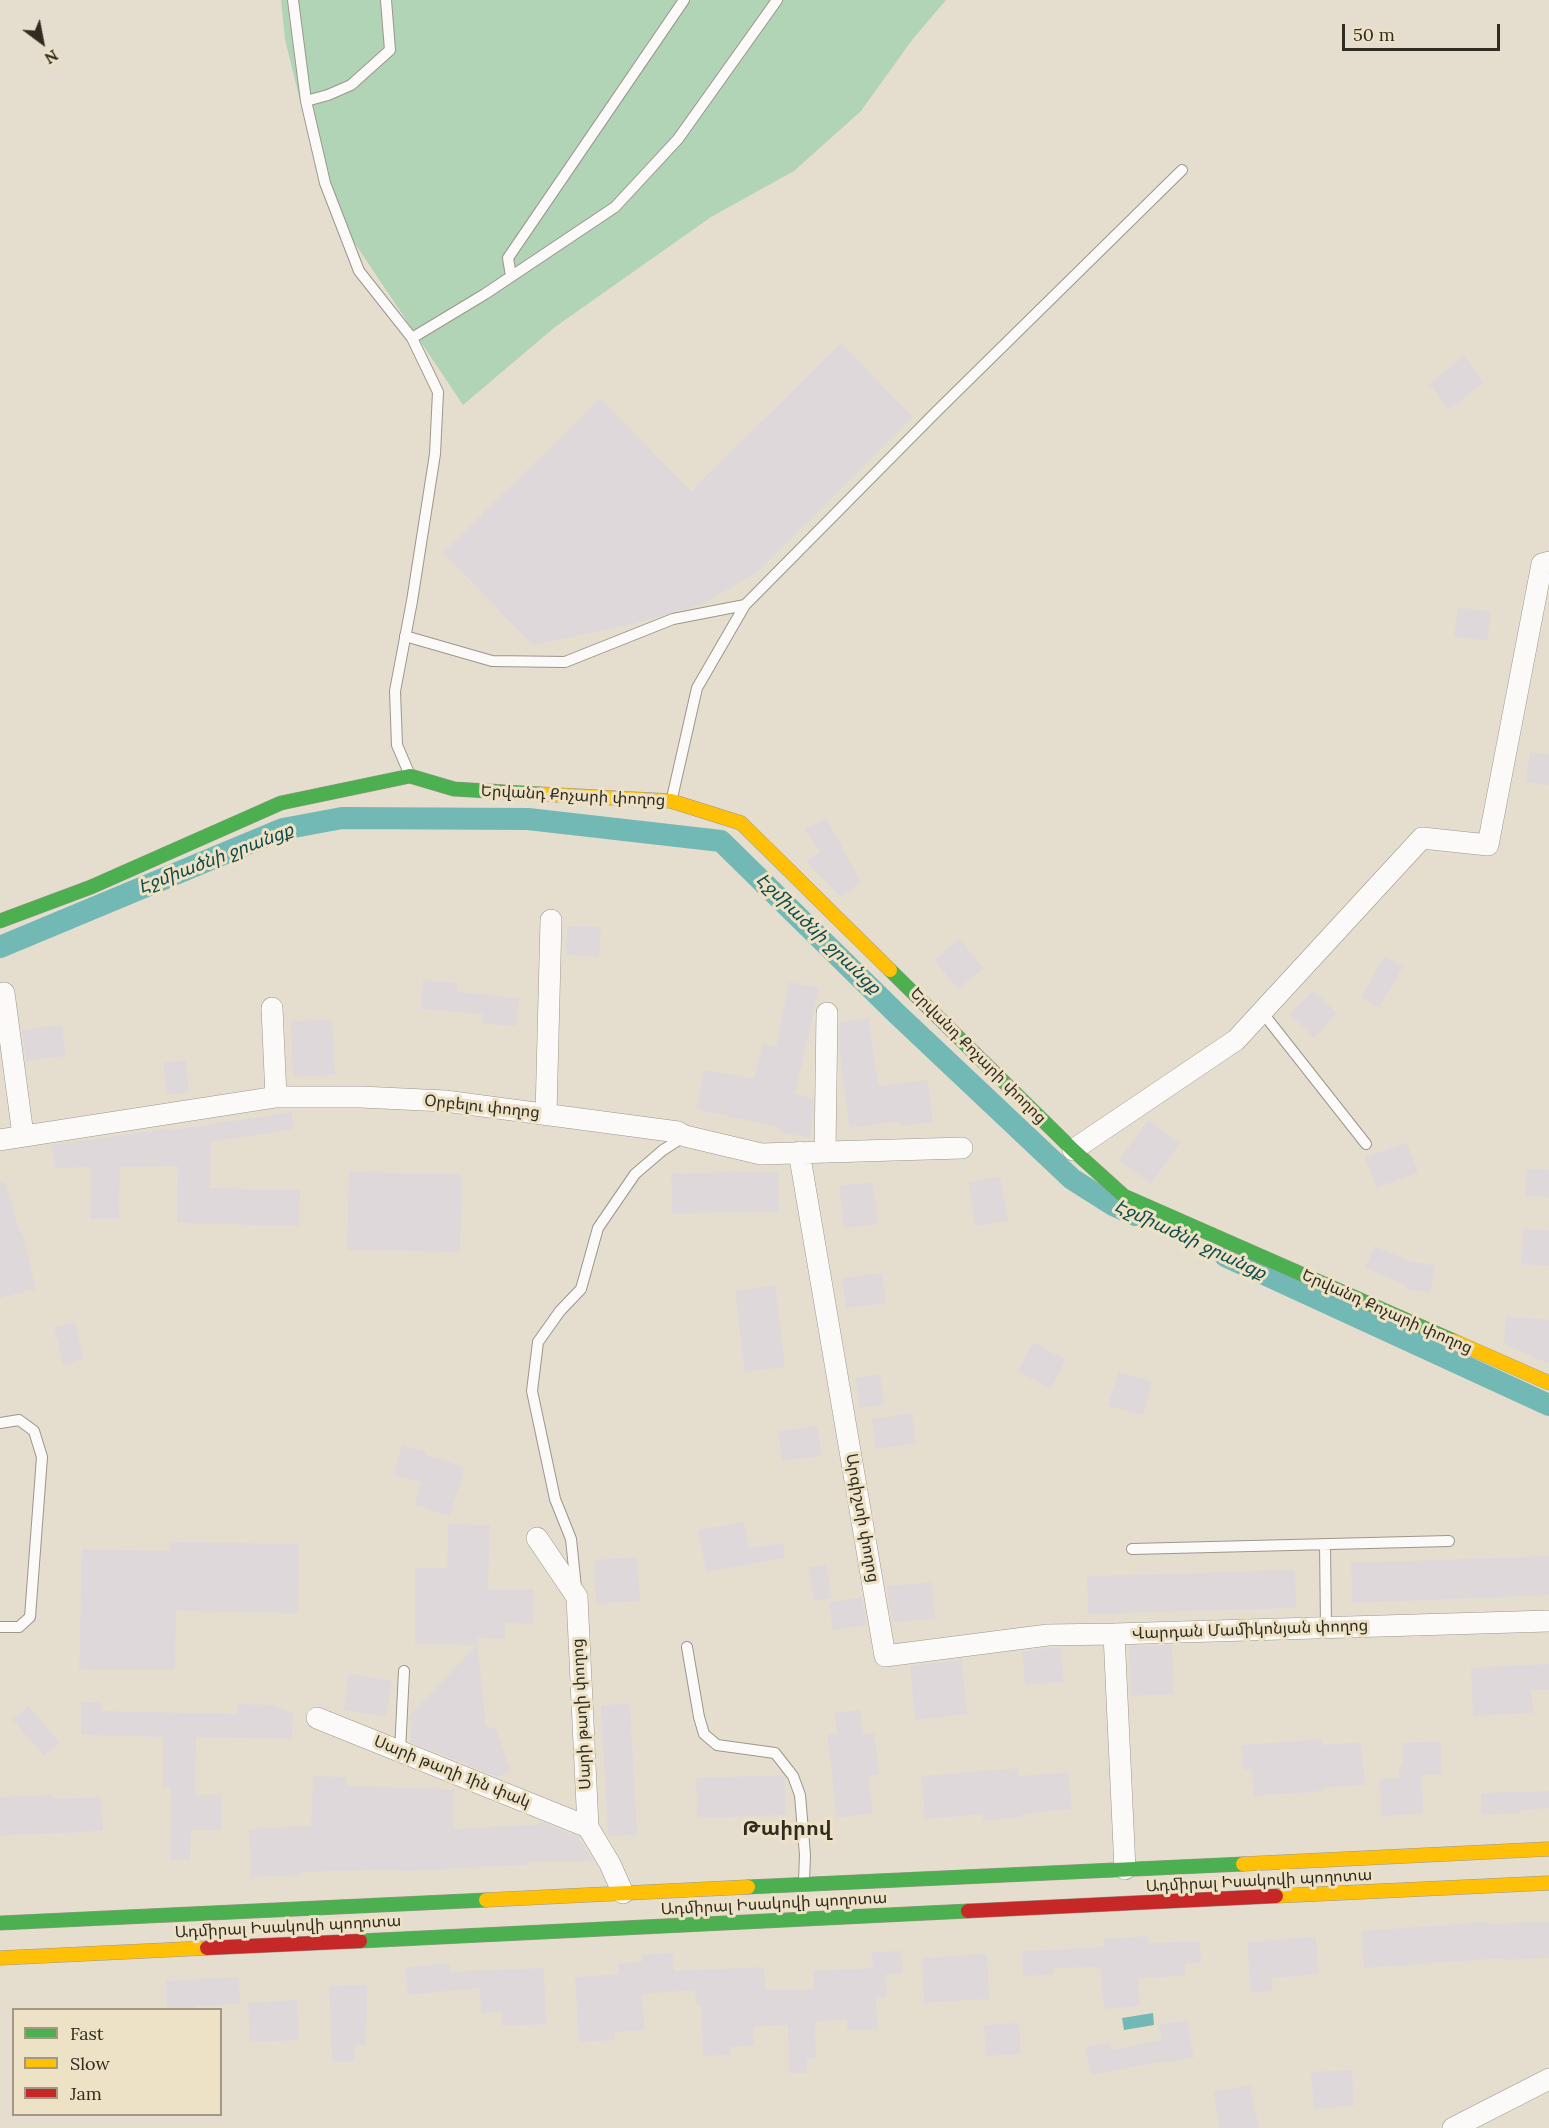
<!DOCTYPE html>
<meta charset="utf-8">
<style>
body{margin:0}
#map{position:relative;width:1549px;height:2128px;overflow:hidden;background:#e5decf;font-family:Lora,serif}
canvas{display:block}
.legend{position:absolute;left:12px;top:2008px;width:210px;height:108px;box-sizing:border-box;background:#eee2c6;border:2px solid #a29984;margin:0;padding:8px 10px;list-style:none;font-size:18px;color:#302c21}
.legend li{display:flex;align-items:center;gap:12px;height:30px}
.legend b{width:30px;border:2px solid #a29984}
.north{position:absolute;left:12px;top:12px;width:60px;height:60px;-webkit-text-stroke:4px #eee2c6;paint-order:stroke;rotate:148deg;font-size:16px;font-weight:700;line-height:24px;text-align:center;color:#302c21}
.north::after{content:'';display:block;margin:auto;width:21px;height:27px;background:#302c21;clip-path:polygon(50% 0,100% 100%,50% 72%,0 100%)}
.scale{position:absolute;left:1342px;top:24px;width:158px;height:27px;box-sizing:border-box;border:3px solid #302c21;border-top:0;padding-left:8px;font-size:18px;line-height:21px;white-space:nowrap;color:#302c21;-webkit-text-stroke:4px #eee2c6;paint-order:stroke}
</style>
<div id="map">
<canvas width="1549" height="2128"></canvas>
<ul class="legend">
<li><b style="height:8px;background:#4caf50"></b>Fast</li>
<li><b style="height:8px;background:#ffc107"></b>Slow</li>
<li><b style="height:8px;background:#c62828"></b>Jam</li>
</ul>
<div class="north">N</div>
<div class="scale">50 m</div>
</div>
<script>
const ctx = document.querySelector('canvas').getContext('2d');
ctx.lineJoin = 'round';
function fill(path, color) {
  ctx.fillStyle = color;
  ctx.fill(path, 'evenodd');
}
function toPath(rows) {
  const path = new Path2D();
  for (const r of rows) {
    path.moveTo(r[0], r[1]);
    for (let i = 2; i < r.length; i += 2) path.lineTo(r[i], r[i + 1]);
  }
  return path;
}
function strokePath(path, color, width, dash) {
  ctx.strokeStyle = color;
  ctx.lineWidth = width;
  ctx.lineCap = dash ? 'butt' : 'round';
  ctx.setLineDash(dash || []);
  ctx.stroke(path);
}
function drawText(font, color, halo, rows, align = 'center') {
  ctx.font = font + ' Lora,"Noto Sans Armenian",serif';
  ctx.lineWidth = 6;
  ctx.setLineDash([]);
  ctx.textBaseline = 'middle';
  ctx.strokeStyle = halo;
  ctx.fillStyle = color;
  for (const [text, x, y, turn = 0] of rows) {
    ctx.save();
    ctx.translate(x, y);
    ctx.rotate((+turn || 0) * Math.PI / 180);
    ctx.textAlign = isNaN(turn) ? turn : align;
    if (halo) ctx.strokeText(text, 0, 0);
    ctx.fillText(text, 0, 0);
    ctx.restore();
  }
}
fill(toPath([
 [281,0,946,0,912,40,861,111,794,171,711,217,555,327,463,405,352,239,309,138,285,39]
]), '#b1d3b6');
fill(toPath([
 [1153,2013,1154,2025,1124,2030,1122,2018]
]), '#72b8b4');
strokePath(toPath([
 [0,947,283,829,342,818,528,819,721,841,896,1013,1072,1179,1113,1205,1135,1215],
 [1225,1256,1549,1405]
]), '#72b8b4', 22);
fill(toPath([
 [841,343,913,417,756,573,703,604,629,625,533,645,443,553,600,398,691,491],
 [1464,356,1484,382,1449,410,1429,384],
 [1458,607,1491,612,1487,641,1454,636],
 [1530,752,1549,755,1549,785,1525,782],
 [826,818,861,882,841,897,806,861,820,852,805,829],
 [567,926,601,927,599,957,566,955],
 [959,939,984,968,958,989,934,960],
 [1385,956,1403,967,1379,1007,1361,997],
 [423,980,458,983,457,992,519,998,517,1026,482,1024,483,1014,421,1009],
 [789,982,819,988,795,1094,813,1098,813,1120,809,1138,779,1132,780,1128,696,1109,704,1070,754,1079,763,1043,776,1046],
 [1313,990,1337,1013,1314,1038,1290,1014],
 [869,1018,878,1086,928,1080,933,1122,900,1126,899,1121,849,1128,839,1048,840,1022],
 [332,1020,335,1075,293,1077,291,1021],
 [62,1025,66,1056,26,1061,22,1030],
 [186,1060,189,1092,167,1095,163,1063],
 [291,1112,294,1129,211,1142,210,1188,300,1190,299,1226,177,1223,178,1166,120,1167,119,1219,90,1219,91,1167,56,1168,51,1145,167,1129,167,1131],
 [1148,1120,1180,1143,1151,1184,1119,1160],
 [1407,1143,1418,1173,1376,1188,1365,1157],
 [1526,1169,1549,1170,1549,1197,1525,1196],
 [349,1172,462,1174,460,1252,347,1250],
 [779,1172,779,1212,672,1213,671,1173],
 [1000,1177,1008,1221,975,1226,968,1182],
 [0,1182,6,1182,19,1232,22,1231,36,1289,0,1298],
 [873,1182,878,1224,844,1228,839,1186],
 [1524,1228,1549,1231,1549,1266,1521,1264],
 [1374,1246,1410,1261,1435,1266,1430,1293,1406,1289,1406,1285,1365,1268],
 [882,1273,886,1303,846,1308,842,1278],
 [775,1285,785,1367,745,1372,735,1291],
 [1506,1316,1549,1320,1549,1364,1504,1344],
 [75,1322,84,1359,63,1365,54,1327],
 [1033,1342,1066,1360,1051,1389,1018,1371],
 [1118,1372,1152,1382,1143,1415,1108,1406],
 [880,1374,885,1404,860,1408,855,1378],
 [912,1413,916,1443,876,1449,872,1419],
 [817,1426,822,1456,782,1461,778,1431],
 [402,1445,426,1452,425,1455,465,1467,450,1516,414,1505,421,1482,394,1475],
 [744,1522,749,1548,783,1543,785,1558,706,1572,698,1530],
 [448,1524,490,1525,488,1589,534,1589,533,1624,505,1623,505,1639,477,1638,486,1726,496,1729,510,1771,498,1777,410,1742,413,1721,409,1720,409,1716,477,1645,415,1644,415,1568,447,1568],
 [170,1542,299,1544,298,1613,176,1611,175,1670,79,1669,82,1549,169,1551],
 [1549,1556,1549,1595,1352,1603,1351,1563],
 [637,1557,640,1601,596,1604,594,1560],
 [826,1564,832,1598,814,1601,808,1567],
 [1295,1570,1296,1608,1088,1614,1087,1576],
 [932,1582,935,1619,892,1622,887,1586],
 [862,1597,867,1625,833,1630,829,1603],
 [1172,1645,1174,1694,1131,1696,1129,1646],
 [1049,1648,1061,1648,1064,1682,1025,1685,1022,1651],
 [962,1659,967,1714,915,1720,910,1666],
 [1549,1664,1549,1690,1531,1690,1533,1713,1473,1716,1471,1668],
 [349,1674,392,1681,386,1717,343,1710],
 [81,1702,102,1702,102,1711,237,1714,237,1704,273,1705,293,1713,292,1739,196,1737,195,1795,221,1795,221,1830,191,1830,190,1860,170,1860,171,1788,163,1788,163,1737,81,1735],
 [630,1704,637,1835,608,1836,601,1705],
 [29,1706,60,1743,44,1756,12,1719],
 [860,1710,863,1735,874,1733,879,1774,869,1776,873,1813,837,1818,827,1735,837,1734,835,1713],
 [1321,1739,1322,1745,1361,1742,1365,1785,1324,1788,1324,1791,1254,1796,1252,1769,1243,1770,1241,1745],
 [1441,1741,1442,1774,1422,1775,1423,1814,1381,1816,1380,1779,1399,1778,1399,1765,1403,1765,1402,1743],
 [1018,1768,1019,1776,1068,1772,1072,1809,1022,1814,1022,1817,983,1821,983,1814,925,1819,921,1776],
 [783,1775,785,1778,786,1815,697,1818,696,1778],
 [313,1776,346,1777,346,1786,454,1789,453,1829,538,1825,538,1822,542,1822,578,1837,593,1861,527,1862,527,1865,400,1871,400,1869,301,1872,301,1875,251,1877,249,1829,311,1826],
 [1549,1791,1549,1808,1521,1810,1521,1813,1482,1815,1481,1793],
 [51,1795,55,1799,101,1797,103,1831,0,1836,0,1797],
 [1486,1922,1486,1924,1549,1922,1549,1958,1505,1960,1505,1958,1364,1968,1361,1931],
 [1148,1936,1149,1943,1200,1941,1201,1963,1185,1964,1185,1976,1138,1978,1140,2006,1104,2009,1100,1967,1054,1968,1054,1975,1023,1976,1022,1951,1104,1947,1104,1939],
 [1316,1937,1318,1974,1272,1978,1272,1991,1251,1993,1247,1942],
 [902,1951,903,1973,886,1974,887,1997,876,1998,877,2029,847,2030,847,2020,815,2021,816,2058,807,2059,807,2073,789,2073,788,2025,753,2027,754,2045,730,2047,731,2055,703,2056,701,2005,696,2006,695,1990,642,1994,645,2030,614,2032,615,2040,579,2042,575,1977,619,1974,618,1964,642,1962,642,1955,673,1953,674,1971,764,1967,765,1990,814,1989,814,1971,873,1968,872,1952],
 [987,1954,989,1999,924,2003,922,1958],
 [450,1963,451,1972,544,1968,546,2024,502,2026,501,2012,481,2013,480,1988,408,1995,405,1967],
 [239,1977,240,2004,195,2006,195,2010,167,2010,166,1981],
 [367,1985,366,2045,355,2045,355,2061,332,2061,329,1986],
 [297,2000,299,2040,250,2042,248,2003],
 [1187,2020,1194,2058,1166,2063,1165,2061,1091,2075,1085,2047,1109,2042,1111,2050,1162,2040,1159,2025],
 [1019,2023,1021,2054,986,2056,984,2025],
 [1352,2070,1354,2106,1314,2109,1311,2072],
 [1250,2085,1259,2128,1220,2128,1213,2092]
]), '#dfd8db');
const lane = toPath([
 [293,0,306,101,325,183,359,271,412,338,438,392,435,454,412,601,395,691,397,745,409,773],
 [306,101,328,95,351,85,390,50,386,0],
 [511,276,508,258,684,0],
 [412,338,485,294,615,207,678,139,777,0],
 [405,636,492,661,565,662,673,619,745,605],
 [672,798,697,688,745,605,938,410,1182,170],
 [1262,1012,1366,1144],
 [0,1423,19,1420,34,1431,42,1457,30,1617,19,1627,0,1627],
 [1325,1544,1326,1627],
 [1132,1549,1449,1541],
 [576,1588,571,1539,555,1499,532,1391,538,1342,560,1311,581,1289,598,1228,635,1174,663,1150,685,1136],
 [687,1647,699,1717,704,1734,717,1745,775,1753,793,1776,800,1795,805,1855,804,1881],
 [400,1751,404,1671]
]);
const street = toPath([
 [4,993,23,1135],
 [272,1008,276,1097],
 [546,1114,551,920],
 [0,1140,276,1097,361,1097,445,1101,678,1132,685,1136,761,1154,962,1148],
 [1073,1150,1236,1040,1422,838,1488,845,1542,564,1549,562],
 [825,1151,827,1013],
 [799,1152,885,1656,1048,1635,1114,1634],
 [537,1538,577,1597,588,1827,610,1864,623,1893],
 [317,1718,588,1827],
 [1125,1869,1114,1634,1549,1621],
 [1453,2128,1549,2079]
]);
const fast = toPath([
 [0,921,91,887,281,803,410,776,454,789,540,794],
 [890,970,1073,1150,1124,1196,1454,1341],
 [748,1887,1243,1864],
 [0,1923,486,1900],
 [360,1941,968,1911]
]);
const slow = toPath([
 [540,794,671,801,741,823,890,970],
 [1454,1341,1549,1383],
 [1243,1864,1549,1849],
 [1276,1896,1549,1883],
 [486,1900,748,1887],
 [0,1958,207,1948]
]);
const jam = toPath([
 [968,1911,1276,1896],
 [207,1948,360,1941]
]);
strokePath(lane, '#9c968b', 12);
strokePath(street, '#9c968b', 22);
strokePath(fast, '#9c968b', 15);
strokePath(slow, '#9c968b', 15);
strokePath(jam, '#9c968b', 15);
strokePath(lane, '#fbfaf8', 10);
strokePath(street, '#fbfaf8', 21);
strokePath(fast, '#4caf50', 14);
strokePath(slow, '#ffc107', 14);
strokePath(jam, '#c62828', 14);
drawText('16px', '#302c21', '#eee2c6', [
 ["Երվանդ Քոչարի փողոց",573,796,3],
 ["Երվանդ Քոչարի փողոց",978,1056,45],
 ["Օրբելու փողոց",482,1107,6],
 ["Երվանդ Քոչարի փողոց",1387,1312,24],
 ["Արգիշտի փողոց",862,1518,80],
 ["Վարդան Մամիկոնյան փողոց",1250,1630,-2],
 ["Սարի թաղի փողոց",582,1714,-93],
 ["Սարի թաղի 1ին փակ",452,1772,22],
 ["Ադմիրալ Իսակովի պողոտա",1259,1881,-3],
 ["Ադմիրալ Իսակովի պողոտա",774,1904,-3],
 ["Ադմիրալ Իսակովի պողոտա",288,1927,-3]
]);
drawText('italic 18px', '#0f4b4c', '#eee2c6', [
 ["Էջմիածնի ջրանցք",216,859,-21],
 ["Էջմիածնի ջրանցք",818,934,44],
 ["Էջմիածնի ջրանցք",1190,1240,25]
]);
drawText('bold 20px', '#302c21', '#eee2c6', [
 ["Թաիրով",787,1829]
]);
</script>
